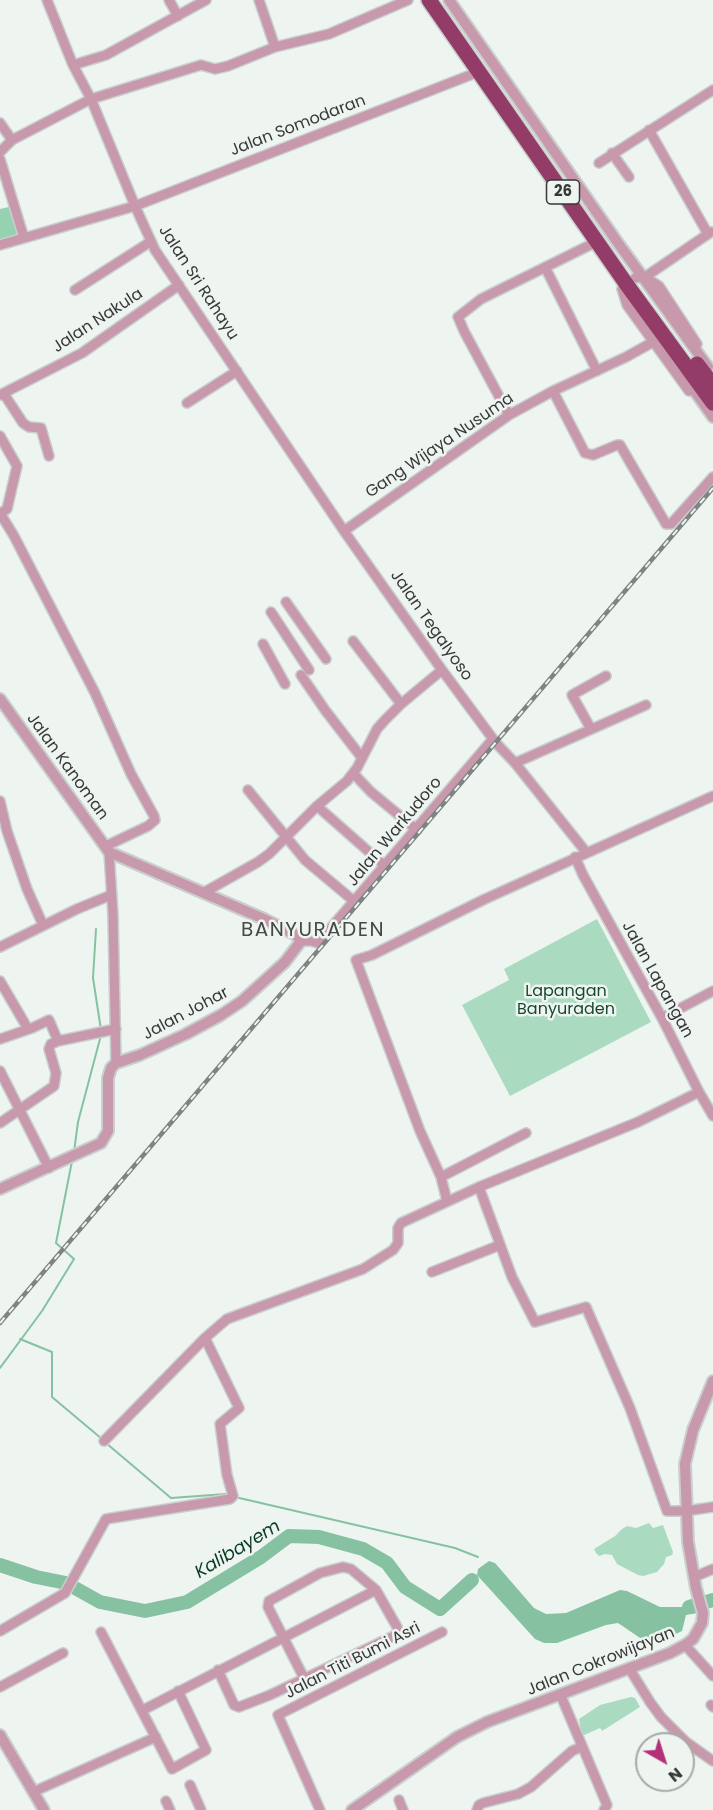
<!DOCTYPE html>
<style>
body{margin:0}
#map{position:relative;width:713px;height:1810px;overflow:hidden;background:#eef5f1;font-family:Poppins,sans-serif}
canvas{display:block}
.north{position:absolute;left:635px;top:1732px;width:60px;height:60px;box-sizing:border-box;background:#eef5f1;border:2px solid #a5aaa7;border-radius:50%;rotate:141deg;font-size:16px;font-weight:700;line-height:24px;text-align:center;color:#373938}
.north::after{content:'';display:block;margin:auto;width:21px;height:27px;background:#b43178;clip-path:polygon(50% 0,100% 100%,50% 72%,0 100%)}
</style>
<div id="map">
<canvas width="713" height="1810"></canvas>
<div class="north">N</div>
</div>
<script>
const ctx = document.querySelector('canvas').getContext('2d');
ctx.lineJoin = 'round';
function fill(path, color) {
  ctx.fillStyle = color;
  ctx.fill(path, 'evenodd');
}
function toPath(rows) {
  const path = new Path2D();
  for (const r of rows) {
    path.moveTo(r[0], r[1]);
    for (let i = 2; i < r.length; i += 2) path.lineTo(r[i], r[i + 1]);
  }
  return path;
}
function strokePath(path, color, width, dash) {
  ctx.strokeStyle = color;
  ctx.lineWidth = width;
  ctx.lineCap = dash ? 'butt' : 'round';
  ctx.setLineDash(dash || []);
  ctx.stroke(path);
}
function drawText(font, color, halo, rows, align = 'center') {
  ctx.font = font + ' Poppins,sans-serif';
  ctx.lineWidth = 5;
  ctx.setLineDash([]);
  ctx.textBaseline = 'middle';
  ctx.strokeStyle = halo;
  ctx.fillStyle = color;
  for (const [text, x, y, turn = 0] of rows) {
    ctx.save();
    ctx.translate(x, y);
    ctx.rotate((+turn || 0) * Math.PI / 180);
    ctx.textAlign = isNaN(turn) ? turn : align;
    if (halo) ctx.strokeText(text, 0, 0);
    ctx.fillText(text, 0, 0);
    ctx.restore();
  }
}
fill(toPath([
 [597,919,651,1022,510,1096,462,1005,509,980,504,969],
 [649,1523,653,1528,663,1525,673,1552,672,1555,666,1557,664,1564,657,1572,643,1576,638,1575,617,1564,612,1555,605,1554,599,1556,596,1553,594,1549,615,1536,622,1529,627,1526,636,1528],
 [631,1697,635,1698,640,1707,602,1731,600,1728,582,1736,579,1719,600,1705]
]), '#aadabf');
fill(toPath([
 [17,205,26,239,0,246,0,209]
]), '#96d2b1');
fill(toPath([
 [489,1561,495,1563,534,1608,546,1614,566,1613,620,1590,627,1591,660,1607,684,1607,694,1603,703,1603,698,1613,686,1615,682,1631,657,1643,643,1640,618,1623,606,1625,557,1643,544,1643,535,1639,477,1575,478,1569]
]), '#86c2a1');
strokePath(toPath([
 [96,929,93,978,101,1030],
 [74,1152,78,1122,101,1035],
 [20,1339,52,1352,52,1397,102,1439],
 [0,1368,42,1311,74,1259,56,1243,72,1161],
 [106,1443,171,1498,226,1494,229,1496],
 [235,1497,455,1548,478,1557]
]), '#86c2a1', 2);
strokePath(toPath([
 [0,1565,36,1577,66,1583,100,1602,145,1611,187,1602,261,1557,289,1536,319,1537,363,1549,387,1563,405,1587,440,1609,472,1580],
 [689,1607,713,1600]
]), '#86c2a1', 14);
const minor = toPath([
 [47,0,73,65,91,99,135,206,155,250,344,531,442,670,496,743,515,763,586,852],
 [169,0,178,16],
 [259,0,275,47],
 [73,65,106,55,206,0],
 [0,123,12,140],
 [649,130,708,234],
 [0,152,12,140,91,99,201,65,215,69,228,66,275,47,329,34,408,0],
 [612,153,629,177],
 [0,159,24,238],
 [599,163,713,90],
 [0,245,135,206,473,74],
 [545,267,597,371],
 [645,277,711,232],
 [635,278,645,277,659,286,697,344],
 [627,285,622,289,627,305,689,391],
 [75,290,150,242],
 [553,391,585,453,593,455,617,445,620,445,666,524,671,524,713,477],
 [4,394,23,423,29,427,41,428,49,456],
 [0,395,82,353,179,285],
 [187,403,237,371],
 [509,415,464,331,458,317,481,299,590,245],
 [0,436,17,466,7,509,1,513],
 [0,513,14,536,95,693,131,774,154,816,155,820,148,826,106,846],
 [344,531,509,415,553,391,626,357,653,342],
 [286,602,326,659],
 [271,612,309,670],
 [353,641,401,704],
 [263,644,285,684],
 [301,675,325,710,362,758],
 [591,729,572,695,606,676],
 [515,763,646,705],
 [353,773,371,792,417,830],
 [248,790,305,860,355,902],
 [0,801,7,831,27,889,43,925],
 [317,806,385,866],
 [109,852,113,915,116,1063],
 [575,857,583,875,662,1018,699,1092,713,1116],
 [203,893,258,862,269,854,317,806,347,781,357,768,377,729,385,720,401,704,442,670],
 [301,941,311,941,318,943,493,739],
 [0,947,77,909,111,895],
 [0,981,28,1029],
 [662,1018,713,991],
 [0,1039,32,1028,49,1020,58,1041,51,1044,49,1049,56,1073,54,1086,0,1123],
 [58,1041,116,1029],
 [0,1071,49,1168],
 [441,1177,526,1133],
 [479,1187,512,1277,535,1322,586,1307,630,1408,667,1511,686,1511,713,1507],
 [447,1201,441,1177,420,1131,356,960,372,955,485,899,713,796],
 [432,1272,500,1245],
 [104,1441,205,1338,227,1319,363,1269,393,1250,398,1243,398,1228,401,1223,479,1187,638,1122,699,1092],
 [694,1577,713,1569],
 [0,1631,65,1593,106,1519,230,1499,233,1496,227,1475,220,1424,239,1408,205,1338],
 [101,1632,172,1769,206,1750,178,1691],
 [685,1645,713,1676],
 [629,1668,650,1702,661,1717,686,1742,713,1761],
 [218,1670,234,1705,239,1707,270,1695,396,1635,398,1632,397,1627,376,1590,351,1569,343,1567,320,1573,269,1601,268,1607,304,1678],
 [0,1687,63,1653],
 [561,1696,607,1805,604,1810],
 [711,1705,713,1707],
 [143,1710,376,1590],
 [190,1785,201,1810],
 [33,1792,156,1737],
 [399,1800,403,1810],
 [166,1801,170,1810],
 [320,1810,278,1715,442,1632],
 [477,1810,479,1805,483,1803,518,1794,531,1787,572,1751,581,1747]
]);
const tertiary = toPath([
 [449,0,618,243,708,367],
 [684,376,713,417],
 [0,699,109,852,264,919,296,935,301,941,285,962,242,1001,221,1015,186,1034,140,1055,116,1063,111,1068,108,1078,108,1131,101,1143,0,1189],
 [0,1735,44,1810],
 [352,1810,457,1737,487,1722,670,1653,685,1645,693,1639,702,1623,703,1613,696,1588,688,1542,685,1464,693,1430,713,1381]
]);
const trunk = toPath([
 [429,0,627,285,713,403],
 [697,364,713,385]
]);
strokePath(minor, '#c9cfcc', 12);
strokePath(tertiary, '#c9cfcc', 14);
strokePath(trunk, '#c9cfcc', 18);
strokePath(minor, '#c899ac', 9);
strokePath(tertiary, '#c899ac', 10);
strokePath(trunk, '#933c68', 15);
const rail = toPath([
 [0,1323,713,488]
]);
strokePath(rail, '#7f8381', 4.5);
strokePath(rail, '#eef5f1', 2, [7]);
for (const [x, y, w] of [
 [563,192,33]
]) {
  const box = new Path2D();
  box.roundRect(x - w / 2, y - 12, w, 24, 4.5);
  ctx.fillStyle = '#eef5f1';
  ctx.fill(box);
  strokePath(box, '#373938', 1.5);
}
drawText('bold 15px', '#373938', null, [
 ["26",563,192]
]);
drawText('16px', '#373938', '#eef5f1', [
 ["Jalan Somodaran",298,126,-21],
 ["Jalan Sri Rahayu",198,283,57],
 ["Jalan Nakula",98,321,-33],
 ["Gang Wijaya Nusuma",440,446,-34],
 ["Jalan Tegalyoso",431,626,55],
 ["Jalan Kanoman",67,767,54],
 ["Jalan Warkudoro",395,832,-50],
 ["Jalan Lapangan",657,980,61],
 ["Jalan Johar",186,1014,-28],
 ["Jalan Titi Bumi Asri",353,1661,-27],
 ["Jalan Cokrowijayan",601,1662,-22]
]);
drawText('16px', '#184731', '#eef5f1', [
 ["Lapangan",566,992],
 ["Banyuraden",566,1010]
]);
drawText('italic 18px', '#0a3c27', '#eef5f1', [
 ["Kalibayem",238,1550,-31]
]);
ctx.letterSpacing = '1.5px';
drawText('20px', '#454a47', '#eef5f1', [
 ["BANYURADEN",313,931]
]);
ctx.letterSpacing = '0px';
</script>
